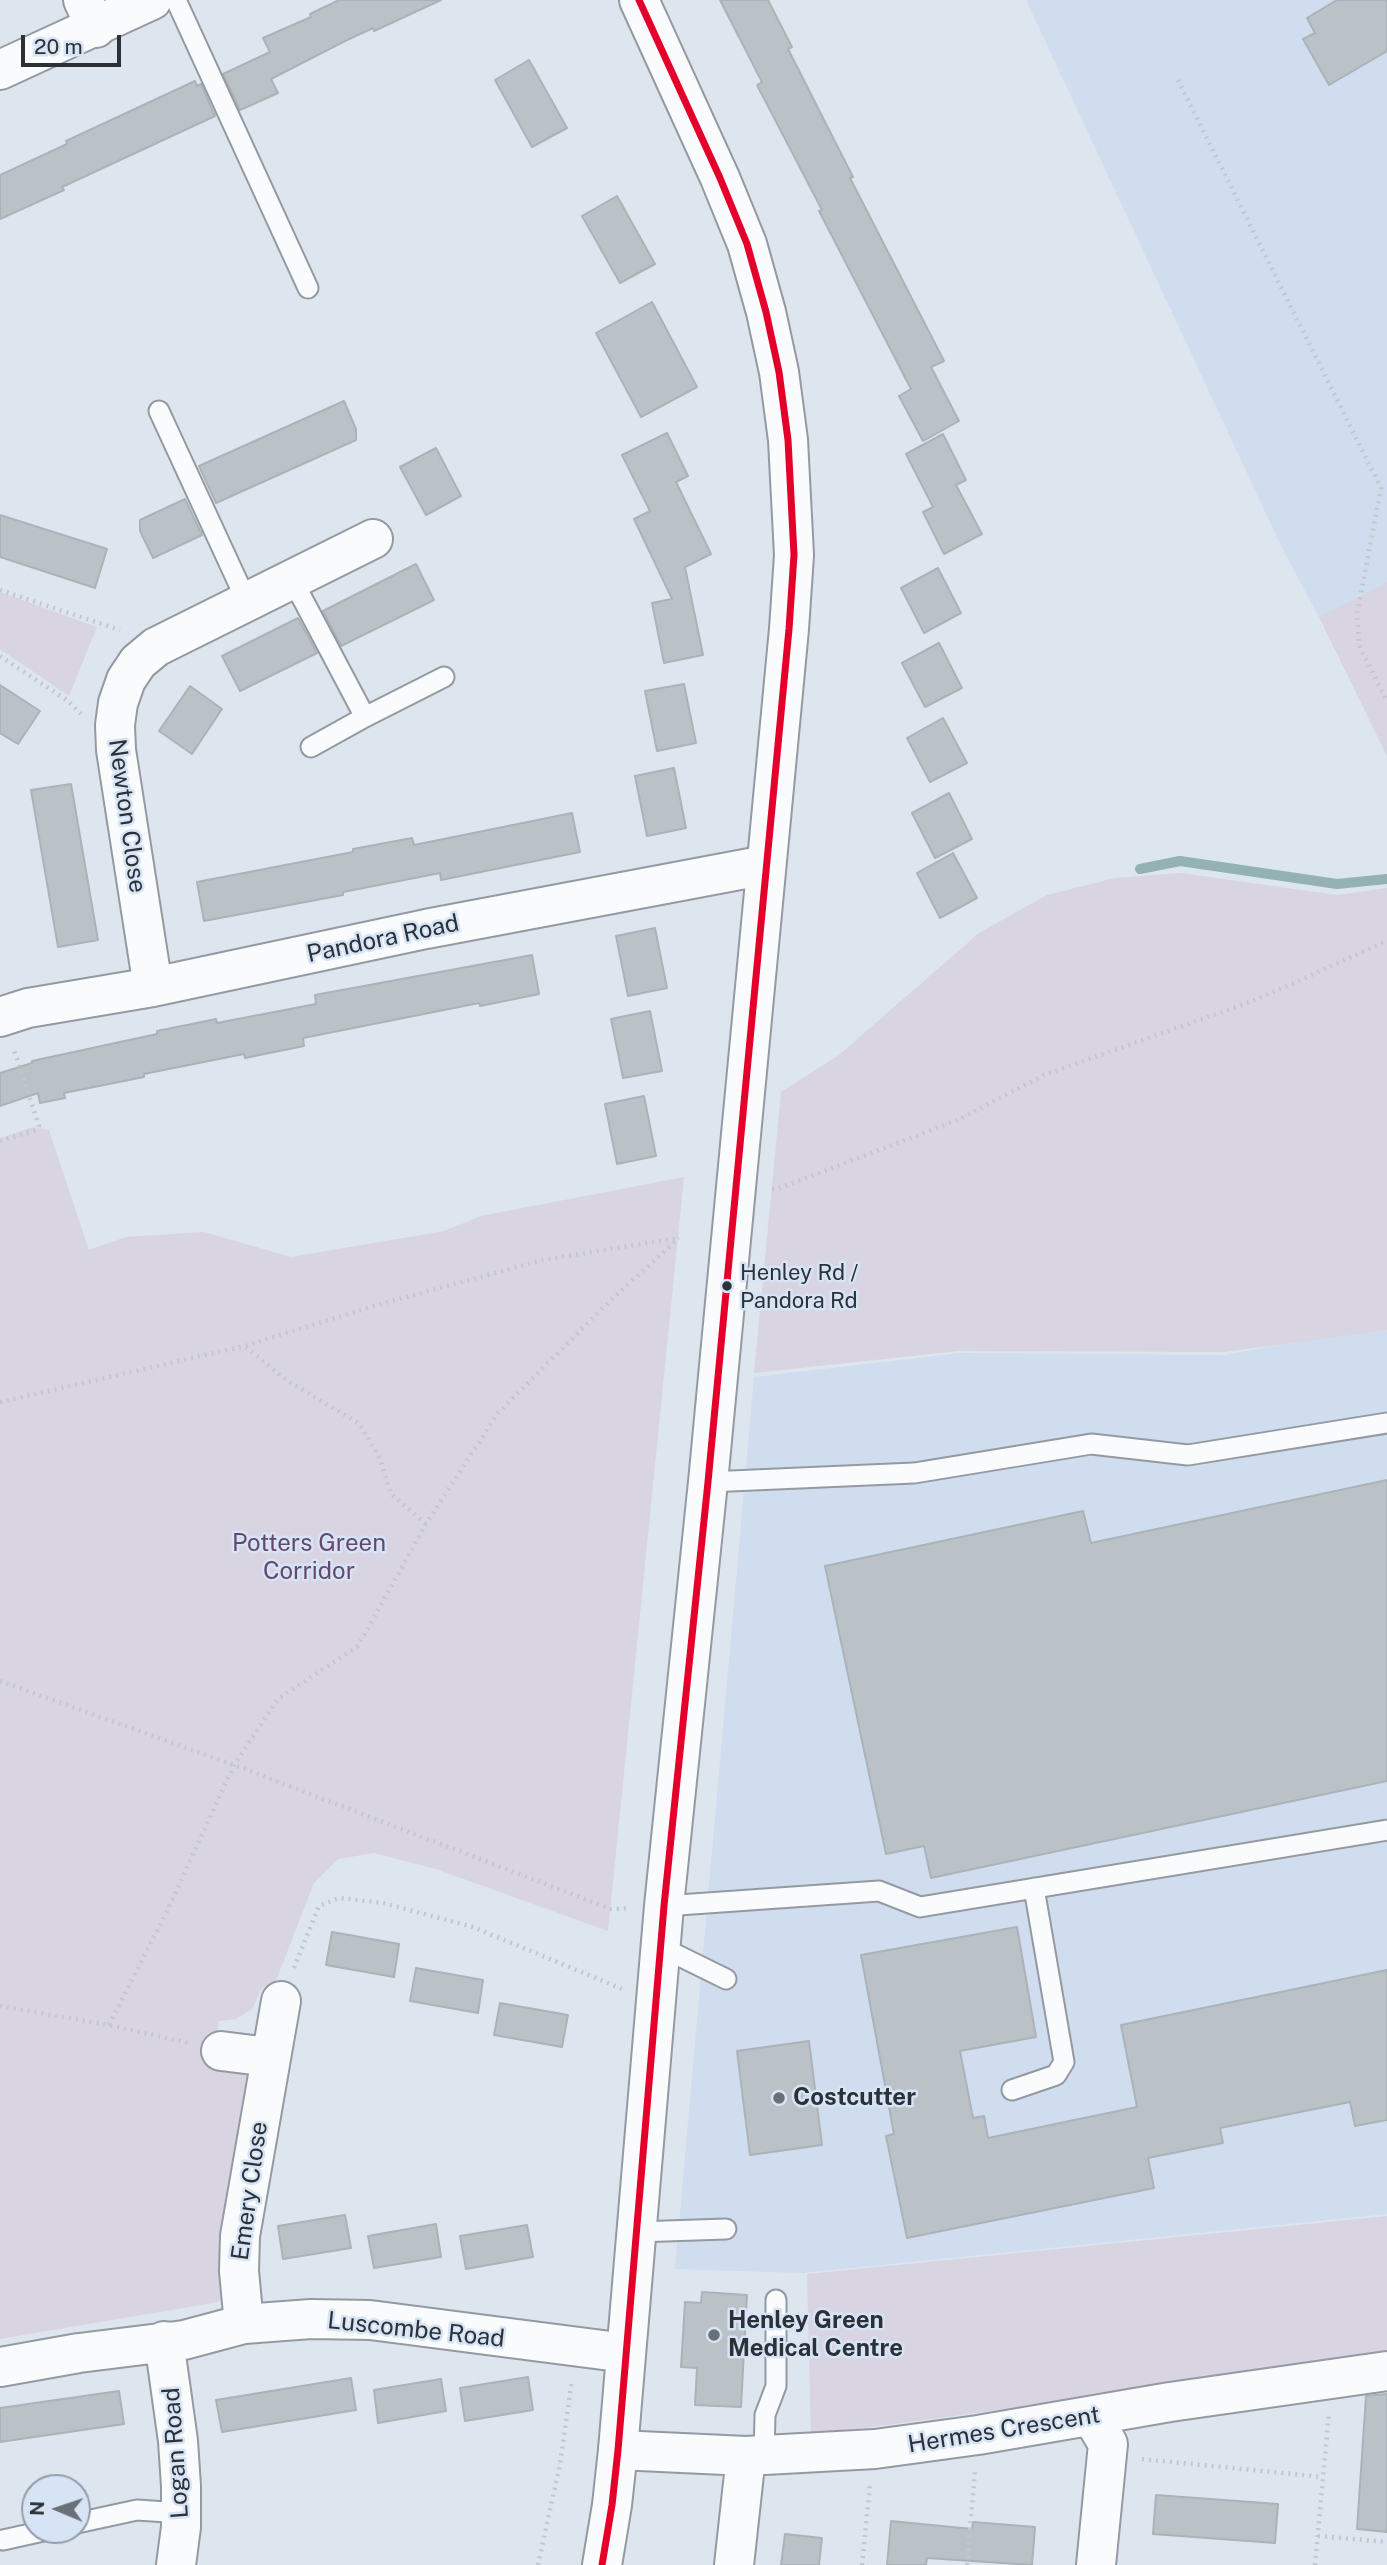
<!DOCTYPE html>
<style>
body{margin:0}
#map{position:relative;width:1387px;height:2565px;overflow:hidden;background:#dde5ef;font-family:"Public Sans",sans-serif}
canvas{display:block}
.north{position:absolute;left:21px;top:2474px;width:70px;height:70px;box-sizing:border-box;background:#d6e4f6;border:2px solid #929caa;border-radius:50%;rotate:272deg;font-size:19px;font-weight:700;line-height:28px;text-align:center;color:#2b3137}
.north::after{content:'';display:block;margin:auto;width:24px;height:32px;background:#697077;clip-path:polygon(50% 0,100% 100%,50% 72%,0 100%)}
.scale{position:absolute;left:21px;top:35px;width:100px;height:32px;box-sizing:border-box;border:4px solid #2b3137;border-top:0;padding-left:9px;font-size:21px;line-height:24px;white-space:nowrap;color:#2b3137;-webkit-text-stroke:5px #d6e4f6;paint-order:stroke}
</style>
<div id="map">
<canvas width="1387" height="2565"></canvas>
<div class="north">N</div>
<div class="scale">20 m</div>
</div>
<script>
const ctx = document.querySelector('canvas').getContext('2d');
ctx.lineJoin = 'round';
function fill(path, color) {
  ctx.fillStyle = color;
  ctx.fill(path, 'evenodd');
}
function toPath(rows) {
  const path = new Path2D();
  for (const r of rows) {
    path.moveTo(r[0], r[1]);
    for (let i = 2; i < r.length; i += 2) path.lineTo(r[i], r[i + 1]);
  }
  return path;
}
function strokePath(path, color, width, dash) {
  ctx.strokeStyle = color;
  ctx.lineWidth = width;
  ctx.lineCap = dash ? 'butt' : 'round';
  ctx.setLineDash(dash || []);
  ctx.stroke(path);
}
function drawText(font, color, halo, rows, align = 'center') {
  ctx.font = font + ' "Public Sans",sans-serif';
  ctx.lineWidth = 5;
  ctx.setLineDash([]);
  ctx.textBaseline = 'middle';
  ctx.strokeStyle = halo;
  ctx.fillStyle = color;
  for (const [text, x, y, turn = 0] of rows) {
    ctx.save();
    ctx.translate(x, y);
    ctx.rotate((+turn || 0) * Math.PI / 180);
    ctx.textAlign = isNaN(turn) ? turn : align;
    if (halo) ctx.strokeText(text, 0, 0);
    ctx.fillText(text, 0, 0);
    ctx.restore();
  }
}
fill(toPath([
 [1026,0,1387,0,1387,582,1319,617,1283,550],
 [1387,1325,1387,2214,802,2273,675,2269,754,1377,960,1353,1225,1355]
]), '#d0ddef');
fill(toPath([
 [1387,582,1387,756,1319,617],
 [0,592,97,627,69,696,0,649],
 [1181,873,1337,895,1387,888,1387,1330,1225,1352,959,1351,754,1373,781,1092,839,1055,979,933,1047,895,1115,878],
 [33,1127,49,1130,89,1250,126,1237,204,1232,291,1257,444,1231,481,1216,684,1177,608,1931,436,1869,374,1853,338,1859,314,1883,275,1983,262,1988,252,2009,236,2019,219,2021,214,2051,245,2068,253,2084,228,2294,218,2302,0,2339,0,1138],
 [1387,2216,1387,2350,1074,2400,811,2435,807,2274]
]), '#d8d4e2');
strokePath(toPath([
 [1140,869,1180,861,1337,884,1387,879]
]), '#95b2b3', 10);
const building = toPath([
 [339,0,441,0,374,31,373,28,345,41,271,79,278,93,240,110,223,74,270,52,263,38,311,17,310,14,339,0],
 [720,0,768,0,792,47,788,49,853,177,850,178,944,361,931,367,959,421,923,441,899,396,911,389,819,211,822,210,757,85,762,82,720,0],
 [1337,0,1387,0,1387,51,1329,85,1303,39,1315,33,1307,18,1337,0],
 [529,60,567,128,532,147,495,80,529,60],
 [195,81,197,86,201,84,215,116,62,187,64,190,0,219,0,175,67,144,66,141,195,81],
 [617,196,655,264,620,283,582,216,617,196],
 [652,302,697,387,641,417,596,333,652,302],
 [344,401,356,429,356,440,216,503,199,466,344,401],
 [667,433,688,476,676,482,711,554,685,567,703,655,664,663,652,603,672,599,634,519,650,511,622,455,667,433],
 [943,434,966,480,956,485,982,534,944,554,923,512,933,507,906,454,943,434],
 [436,448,461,496,426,515,400,467,436,448],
 [185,499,202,535,153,558,140,531,140,520,185,499],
 [0,515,107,549,95,588,0,557,0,515],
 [416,564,434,600,341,646,323,611,416,564],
 [938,568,961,613,924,633,901,588,938,568],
 [298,618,317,653,240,691,222,656,298,618],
 [939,643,962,688,925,707,902,663,939,643],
 [684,684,696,743,657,751,645,691,684,684],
 [0,685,40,711,18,744,0,733,0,685],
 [190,686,222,709,192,754,159,731,190,686],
 [943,718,967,763,930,782,907,738,943,718],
 [674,768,686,828,647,836,635,776,674,768],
 [71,784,98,940,58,947,31,790,71,784],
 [949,793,972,839,935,858,912,813,949,793],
 [572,813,580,852,441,880,440,873,343,892,343,895,204,921,197,882,353,852,353,849,412,838,414,845,572,813],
 [953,853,977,898,940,918,917,873,953,853],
 [655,928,667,988,628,996,616,936,655,928],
 [532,955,539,994,480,1006,479,1003,303,1038,304,1046,245,1058,244,1054,144,1074,144,1077,64,1093,65,1098,40,1103,38,1093,0,1106,0,1073,32,1063,32,1061,157,1034,157,1031,187,1025,216,1019,217,1023,316,1004,315,995,532,955],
 [650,1011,662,1071,623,1078,611,1019,650,1011],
 [644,1096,656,1156,617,1164,605,1104,644,1096],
 [1387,1480,1387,1781,931,1878,924,1846,886,1854,825,1566,1083,1511,1091,1543,1387,1480],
 [1017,1927,1036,2037,960,2051,973,2118,984,2116,988,2138,1137,2107,1121,2025,1387,1970,1387,2120,1355,2126,1350,2102,1220,2128,1223,2143,1148,2158,1154,2188,907,2238,886,2136,894,2134,861,1955,1017,1927],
 [332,1932,399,1944,394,1977,326,1965,332,1932],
 [416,1968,483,1980,478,2013,410,2001,416,1968],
 [500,2003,568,2015,562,2047,494,2035,500,2003],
 [809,2041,822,2145,750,2155,737,2051,809,2041],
 [345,2215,351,2248,283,2259,278,2226,345,2215],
 [436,2224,441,2257,374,2268,368,2236,436,2224],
 [527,2225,533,2257,466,2269,460,2236,527,2225],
 [702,2292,747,2295,741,2407,695,2405,697,2368,681,2367,685,2302,701,2303,702,2292],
 [528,2377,533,2410,465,2421,460,2388,528,2377],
 [351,2378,356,2410,222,2432,216,2400,351,2378],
 [441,2379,446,2411,378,2423,374,2390,441,2379],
 [119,2391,124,2424,0,2442,0,2408,119,2391],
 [1387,2394,1387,2532,1357,2529,1366,2396,1387,2394],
 [1156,2495,1278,2504,1275,2543,1153,2534,1156,2495],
 [891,2521,972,2529,973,2522,1035,2527,1032,2565,927,2558,926,2565,887,2565,891,2521],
 [785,2534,822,2538,819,2565,781,2565,785,2534]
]);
fill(building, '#bac2c8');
strokePath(building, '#abb3b9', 2);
const service = toPath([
 [176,0,308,288],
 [159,411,247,602],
 [292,579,365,717,311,747],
 [365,717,444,677],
 [708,1482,914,1473,1091,1444,1188,1455,1387,1423],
 [664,1906,879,1891,920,1907,1387,1830],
 [661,1947,726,1979],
 [1012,2090,1056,2075,1064,2062,1034,1888],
 [636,2232,726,2229],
 [764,2455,765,2415,776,2386,776,2300],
 [77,2523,137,2510,182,2513],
 [3,2540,48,2530]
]);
const minor = toPath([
 [83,0,96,28],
 [153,987,116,750,115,725,118,703,126,680,138,662,156,647,373,539],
 [0,1017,28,1008,153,987,426,929,766,865],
 [221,2051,269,2057],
 [244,2324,239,2271,240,2236,281,2001],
 [164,2341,178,2441,181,2486,181,2527,176,2565],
 [0,2367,79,2353,184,2340,244,2324,311,2319,370,2320,626,2353],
 [1092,2417,1108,2444,1096,2565],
 [618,2450,746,2456,875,2449,978,2435,1170,2402,1387,2371],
 [734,2565,746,2456]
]);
const tertiary = toPath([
 [0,70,152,0]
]);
const secondary = toPath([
 [602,2565,612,2505,618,2450,664,1906,708,1482,789,629,794,555,788,440,779,372,766,312,747,244,720,178,639,0]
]);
strokePath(service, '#949aa1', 23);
strokePath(minor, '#949aa1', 42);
strokePath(tertiary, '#949aa1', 42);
strokePath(secondary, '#949aa1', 42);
strokePath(toPath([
 [1178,80,1381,488,1357,614,1359,645,1387,702],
 [0,590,120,630],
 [0,656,68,701,81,714],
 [0,1141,36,1130,39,1126,14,1050],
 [772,1189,777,1189,960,1119,1044,1075,1253,1001,1387,941],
 [246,1347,286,1380,360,1424,380,1459,391,1494,426,1524],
 [0,1402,245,1346,377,1305,543,1260,679,1238],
 [0,1681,234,1765,611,1909,630,1908],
 [294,1968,319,1906,339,1898,383,1903,473,1927,622,1989],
 [0,2006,109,2025,188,2043],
 [109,2025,166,1913,234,1765,278,1699,358,1646,426,1524,498,1413,611,1300,679,1238],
 [1142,2459,1323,2477],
 [1318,2536,1387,2542],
 [538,2565,560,2464,572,2380],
 [862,2565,870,2484],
 [967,2565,975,2471],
 [1315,2565,1329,2413]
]), '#c4c7cb', 4.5, [2, 5]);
strokePath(service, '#fafbfd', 19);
strokePath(minor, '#fafbfd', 38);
strokePath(tertiary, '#fafbfd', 38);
strokePath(secondary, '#fafbfd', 38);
strokePath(toPath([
 [602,2565,612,2505,618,2450,664,1906,708,1482,789,629,794,555,788,440,779,372,766,312,747,244,720,178,639,0]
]), '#e4002b', 7);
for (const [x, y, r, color] of [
 [727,1286,6,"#2b3137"],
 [779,2098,7,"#697077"],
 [714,2335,7,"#697077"]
]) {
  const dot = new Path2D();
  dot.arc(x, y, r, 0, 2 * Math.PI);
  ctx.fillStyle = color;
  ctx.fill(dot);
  strokePath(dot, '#d6e4f6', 2.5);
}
drawText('22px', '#2b3137', '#d6e4f6', [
 ["Henley Rd /",740,1273],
 ["Pandora Rd",740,1301]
], 'left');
drawText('24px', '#2b3137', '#d6e4f6', [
 ["Newton Close",127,816,82],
 ["Pandora Road",383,939,-12],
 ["Emery Close",250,2191,-82],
 ["Luscombe Road",416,2330,6],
 ["Hermes Crescent",1004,2430,-9],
 ["Logan Road",176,2453,-94]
]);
drawText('24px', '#66486e', '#d6e4f6', [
 ["Potters Green",309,1544],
 ["Corridor",309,1572]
]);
drawText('bold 24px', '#2b3137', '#d6e4f6', [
 ["Costcutter",793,2098],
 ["Henley Green",728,2321],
 ["Medical Centre",728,2349]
], 'left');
</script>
